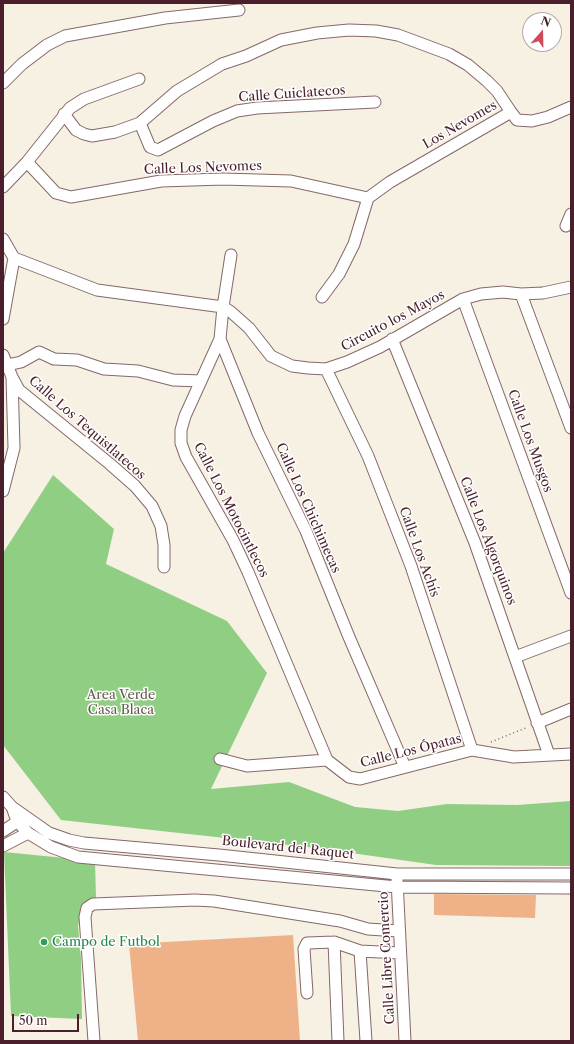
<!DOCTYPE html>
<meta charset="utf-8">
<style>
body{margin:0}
#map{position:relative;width:574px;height:1044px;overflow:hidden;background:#f6f1e2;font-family:"Libre Caslon Text",serif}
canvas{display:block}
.frame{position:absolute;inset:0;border:4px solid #4a1f2b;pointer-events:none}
.north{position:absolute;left:522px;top:12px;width:40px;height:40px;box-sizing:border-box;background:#fff;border:1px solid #b7a5aa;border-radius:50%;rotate:20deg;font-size:11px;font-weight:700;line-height:16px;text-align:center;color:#4a1f2b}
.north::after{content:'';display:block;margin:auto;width:14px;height:18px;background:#d1495b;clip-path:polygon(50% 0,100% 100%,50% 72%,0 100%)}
.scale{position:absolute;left:12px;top:1014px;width:67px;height:18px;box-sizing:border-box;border:2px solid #4a1f2b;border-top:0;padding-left:5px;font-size:12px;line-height:14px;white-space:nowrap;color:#4a1f2b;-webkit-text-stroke:3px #fff;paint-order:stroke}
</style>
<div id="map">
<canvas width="574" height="1044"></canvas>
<div class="frame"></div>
<div class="north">N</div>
<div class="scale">50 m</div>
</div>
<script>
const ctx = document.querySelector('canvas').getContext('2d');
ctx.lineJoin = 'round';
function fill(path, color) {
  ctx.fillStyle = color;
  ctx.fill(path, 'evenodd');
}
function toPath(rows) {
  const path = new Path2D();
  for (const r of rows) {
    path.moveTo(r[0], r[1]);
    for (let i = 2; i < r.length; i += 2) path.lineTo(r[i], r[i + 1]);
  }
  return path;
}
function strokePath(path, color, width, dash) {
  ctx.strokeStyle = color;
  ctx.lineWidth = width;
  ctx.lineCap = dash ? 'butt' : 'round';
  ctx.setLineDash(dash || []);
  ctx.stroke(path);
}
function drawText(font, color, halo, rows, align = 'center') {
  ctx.font = font + ' "Libre Caslon Text",serif';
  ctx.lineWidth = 3;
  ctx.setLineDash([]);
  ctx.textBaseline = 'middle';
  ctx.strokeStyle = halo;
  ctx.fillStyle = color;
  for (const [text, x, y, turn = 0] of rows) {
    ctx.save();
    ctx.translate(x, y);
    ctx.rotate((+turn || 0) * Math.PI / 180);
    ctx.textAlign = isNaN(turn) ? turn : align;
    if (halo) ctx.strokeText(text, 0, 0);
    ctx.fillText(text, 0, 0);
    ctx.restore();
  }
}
fill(toPath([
 [53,475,114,529,106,564,227,621,267,673,211,789,289,782,355,807,398,811,447,804,517,805,571,801,571,866,436,865,316,848,61,820,3,745,3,553],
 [4,852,95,861,96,898,83,904,78,926,81,959,82,1019,11,1016]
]), '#90ce84');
fill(toPath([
 [434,894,536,895,535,918,434,915],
 [293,935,300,1041,138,1041,129,944]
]), '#efb288');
const minor = toPath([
 [3,83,22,64,47,45,65,36,165,18,239,10],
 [64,114,76,130,84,134,92,136,115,132,140,123,177,91,222,64,246,56,281,40,317,33,349,30,376,31,398,35,449,54,468,65,487,81,497,91,511,112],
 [140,123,150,147,158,150,213,121,237,111,257,108,375,102],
 [27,162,56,193,71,197,161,181,223,179,291,181,368,198],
 [3,187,27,162,70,108,84,99,139,79],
 [368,198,390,182,511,112,517,120,532,121,548,117,571,107],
 [566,226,571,214],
 [3,239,14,258,97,290,223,307,231,312,249,328,271,356,292,366,308,368,326,369,347,362,380,347,463,299,481,294,503,292,521,294,543,293,571,287],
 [231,255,223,307,220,339,258,433,306,531,349,637,405,767],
 [521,294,571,428],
 [322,297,339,274,354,244,368,198],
 [463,299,571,593],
 [3,319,14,258],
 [220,339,185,416,181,430,181,443,186,457,233,540,248,572,327,760],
 [392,339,475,543,549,755],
 [3,355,12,377,14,448,3,491],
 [3,366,21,362,39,352,54,359,77,360,104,369,138,371,173,380,201,381],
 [326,369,368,456,411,566,472,750],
 [12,377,19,390,110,464,135,486,152,506,161,526,164,545,164,567],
 [515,657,571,636],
 [537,723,571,709],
 [220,759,247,766,327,760,349,777,360,779,472,750,514,757,571,754],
 [3,797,12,807,49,833,69,840,84,843,219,855,397,874,571,874],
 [12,807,17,821,28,833,51,847,78,857,397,887,571,888],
 [3,831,23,818],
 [3,846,28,833],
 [397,880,405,1041],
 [334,942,338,1041],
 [360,951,366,1041],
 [307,993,304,949,307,943,334,942,360,951,400,953],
 [94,1041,85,917,87,908,93,904,195,900,214,901,340,921,368,929,399,931]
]);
strokePath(minor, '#86686b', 13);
strokePath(toPath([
 [491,742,528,727]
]), '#86686b', 1.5, [1, 3]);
strokePath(minor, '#fff', 11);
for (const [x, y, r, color] of [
 [44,942,4,"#2e9e5b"]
]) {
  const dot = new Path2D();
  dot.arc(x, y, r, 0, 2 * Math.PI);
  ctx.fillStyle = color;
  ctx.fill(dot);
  strokePath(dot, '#fff', 1.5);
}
drawText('13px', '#4a1f2b', '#fff', [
 ["Calle Cuiclatecos",292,94,-4],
 ["Los Nevomes",460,125,-30],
 ["Calle Los Nevomes",203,168,-2],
 ["Circuito los Mayos",393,321,-28],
 ["Calle Los Tequistlatecos",87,428,41],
 ["Calle Los Musgos",530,441,70],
 ["Calle Los Chichimecas",308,508,66],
 ["Calle Los Motocintlecos",231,510,63],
 ["Calle Los Algorquinos",488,541,69],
 ["Calle Los Achís",419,552,70],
 ["Calle Los Ópatas",411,751,-14],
 ["Boulevard del Raquet",288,848,6],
 ["Calle Libre Comercio",387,958,-93]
]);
drawText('13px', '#625c4a', '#fff', [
 ["Area Verde",121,695],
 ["Casa Blaca",121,710]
]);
drawText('13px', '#27864d', '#fff', [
 ["Campo de Futbol",52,942]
], 'left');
</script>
